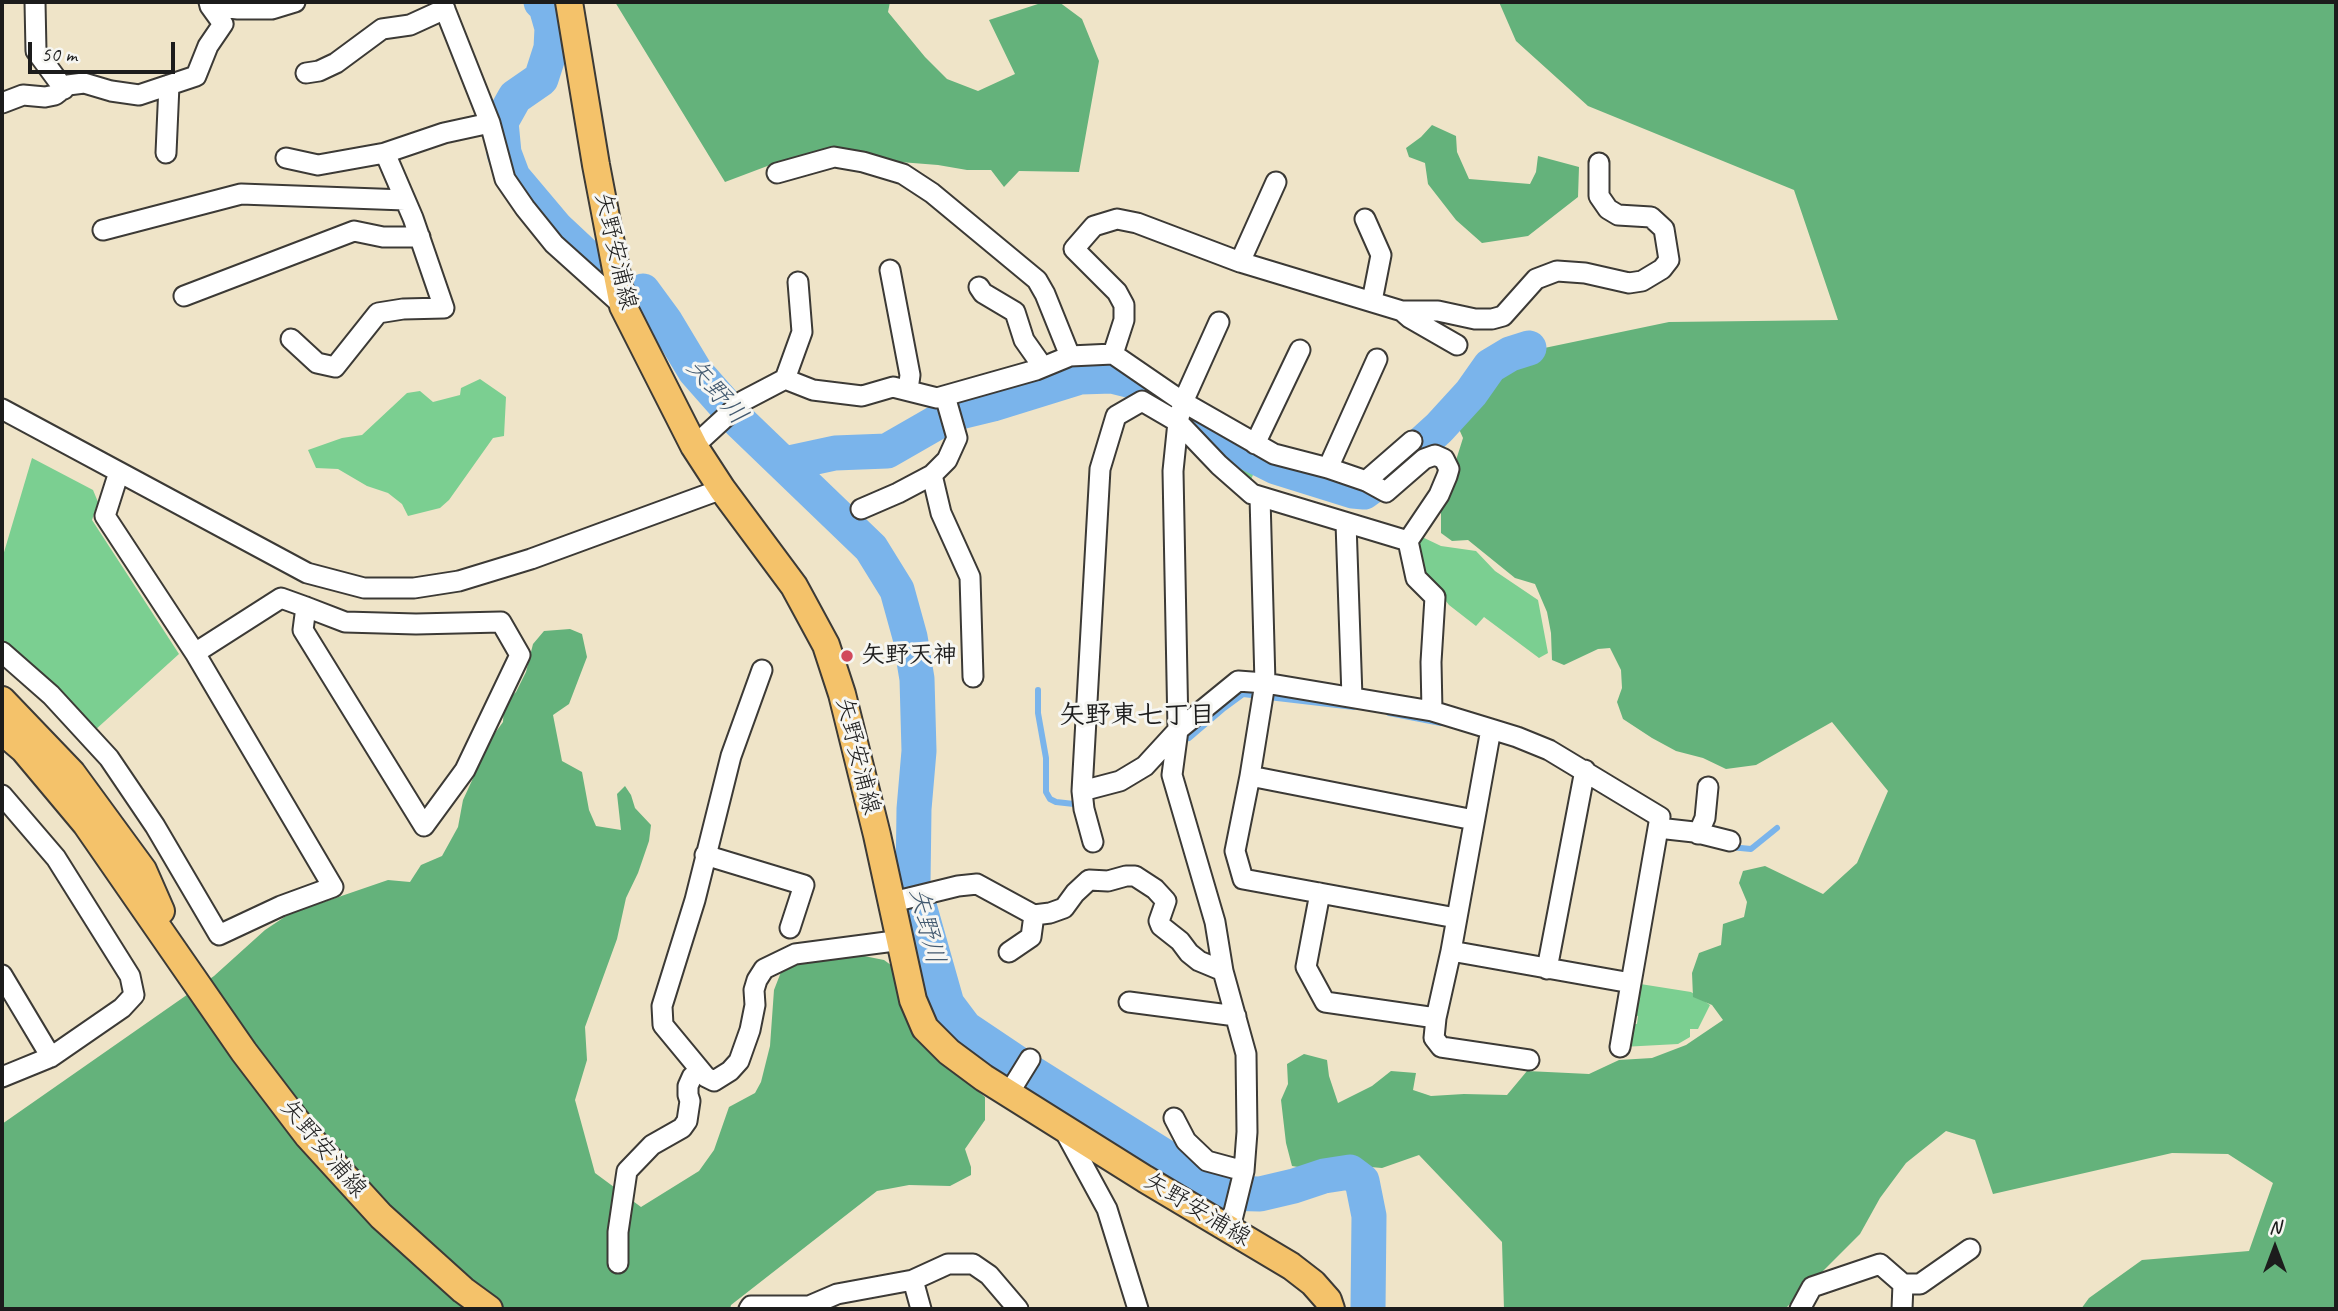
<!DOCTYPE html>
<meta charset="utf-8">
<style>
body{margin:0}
#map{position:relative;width:2338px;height:1311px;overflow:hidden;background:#efe4c8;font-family:Caveat,sans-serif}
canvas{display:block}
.frame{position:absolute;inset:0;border:4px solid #1c1c1c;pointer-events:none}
.north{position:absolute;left:2240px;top:1213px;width:70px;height:70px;-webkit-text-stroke:5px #f6f6f2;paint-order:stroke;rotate:0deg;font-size:19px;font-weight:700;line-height:28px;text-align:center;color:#1c1c1c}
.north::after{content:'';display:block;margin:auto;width:24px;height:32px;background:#1c1c1c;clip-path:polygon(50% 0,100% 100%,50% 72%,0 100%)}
.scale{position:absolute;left:28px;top:42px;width:147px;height:32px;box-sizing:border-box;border:4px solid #1c1c1c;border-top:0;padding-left:9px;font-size:21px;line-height:24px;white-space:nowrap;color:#1c1c1c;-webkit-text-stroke:5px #f6f6f2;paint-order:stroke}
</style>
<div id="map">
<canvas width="2338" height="1311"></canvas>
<div class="frame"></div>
<div class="north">N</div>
<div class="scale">50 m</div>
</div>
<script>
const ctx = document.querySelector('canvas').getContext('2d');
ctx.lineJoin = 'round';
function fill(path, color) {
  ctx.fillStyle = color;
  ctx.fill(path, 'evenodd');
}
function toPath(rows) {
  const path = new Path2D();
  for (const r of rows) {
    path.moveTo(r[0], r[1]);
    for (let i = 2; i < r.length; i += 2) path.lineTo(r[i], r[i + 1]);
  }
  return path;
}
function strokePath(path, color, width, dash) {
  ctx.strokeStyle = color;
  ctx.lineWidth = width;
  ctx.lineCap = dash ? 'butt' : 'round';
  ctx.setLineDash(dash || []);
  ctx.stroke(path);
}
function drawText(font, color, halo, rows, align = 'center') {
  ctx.font = font + ' Caveat,"Klee One",sans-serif';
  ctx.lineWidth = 6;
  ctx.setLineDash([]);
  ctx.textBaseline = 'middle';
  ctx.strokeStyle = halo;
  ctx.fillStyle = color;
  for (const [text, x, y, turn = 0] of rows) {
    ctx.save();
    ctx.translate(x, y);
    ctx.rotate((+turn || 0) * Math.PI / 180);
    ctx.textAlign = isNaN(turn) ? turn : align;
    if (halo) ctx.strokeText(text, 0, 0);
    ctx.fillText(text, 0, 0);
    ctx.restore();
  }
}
fill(toPath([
 [480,379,506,397,504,436,493,438,449,500,440,508,408,516,402,504,388,493,367,486,338,469,316,468,308,450,342,438,362,435,407,393,420,391,433,402,460,395,461,388],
 [1198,432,1258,463,1250,482],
 [32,458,93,490,98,502,92,520,179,654,94,731,2,648,2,559],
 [1420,536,1441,546,1476,551,1495,571,1538,600,1548,653,1539,658,1484,617,1476,626,1449,605,1415,562],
 [1634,983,1691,992,1710,1005,1698,1029,1690,1029,1690,1037,1678,1044,1622,1047,1626,1023,1637,1024,1638,1016,1629,1015]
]), '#7bcf91');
fill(toPath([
 [615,2,890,2,888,12,925,57,947,79,978,91,1015,74,989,20,1044,2,1059,2,1082,19,1099,61,1079,172,1019,171,1004,187,991,170,967,170,938,165,900,162,867,153,826,150,778,162,725,182],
 [1499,2,2336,2,2336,1309,2081,1309,2089,1298,2142,1260,2249,1251,2273,1183,2228,1154,2172,1153,1993,1194,1975,1140,1946,1131,1906,1163,1880,1198,1860,1234,1785,1309,1504,1309,1502,1242,1419,1155,1382,1168,1347,1165,1316,1170,1292,1166,1286,1143,1281,1100,1288,1084,1287,1064,1304,1054,1327,1060,1329,1076,1338,1103,1372,1086,1391,1071,1416,1073,1413,1090,1431,1096,1464,1094,1507,1095,1527,1071,1589,1074,1619,1060,1652,1058,1686,1045,1723,1020,1712,1005,1693,997,1692,973,1699,953,1721,945,1723,924,1744,917,1747,902,1739,883,1743,871,1765,866,1823,894,1857,863,1888,791,1832,722,1756,765,1726,769,1703,758,1676,751,1652,738,1623,719,1617,702,1622,688,1621,670,1610,648,1598,649,1564,665,1552,660,1551,633,1547,612,1535,584,1515,578,1468,540,1452,541,1441,533,1441,508,1463,438,1455,420,1462,406,1457,391,1465,381,1479,374,1482,361,1669,322,1838,320,1794,190,1588,106,1516,41],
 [1432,125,1456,136,1457,152,1469,179,1530,184,1536,172,1538,156,1579,167,1578,197,1528,236,1482,243,1456,220,1428,184,1425,163,1409,157,1406,148,1421,137],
 [570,629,582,634,587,657,569,704,553,715,562,761,582,772,589,810,596,826,621,830,617,794,625,786,631,795,635,808,651,825,649,841,638,873,626,898,617,939,585,1027,587,1060,575,1100,595,1173,641,1207,699,1171,714,1150,729,1107,755,1093,761,1082,770,1046,774,990,781,972,796,963,811,960,834,960,854,954,884,960,895,968,953,1071,985,1097,985,1120,965,1149,971,1167,971,1175,950,1186,909,1185,877,1191,731,1305,730,1309,2,1309,2,1124,214,976,265,930,289,914,388,880,410,882,421,865,442,856,458,827,463,800,492,737,503,722,504,703,516,692,526,672,533,644,544,631]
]), '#64b27b');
strokePath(toPath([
 [1038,690,1038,713,1046,758,1046,792,1050,799,1056,802,1074,804,1080,801],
 [1389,713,1441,723],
 [1189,738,1224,708,1243,694,1354,707],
 [1730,847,1751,849,1777,828]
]), '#7ab4eb', 6);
strokePath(toPath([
 [541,2,546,7,552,28,551,48,541,79,515,97,501,122,504,153,513,177,556,228,587,257,604,266],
 [643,291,665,321,695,371,740,422,871,548,897,590,910,637,917,679,919,751,914,809,913,884,947,1004,965,1028,1032,1073,1175,1163,1219,1193,1260,1194,1294,1186,1324,1176,1350,1172,1362,1181,1369,1216,1368,1309],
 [960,412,993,404,1080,377,1112,376,1136,382,1248,453,1276,467,1353,491,1364,492,1386,476,1439,428,1471,393,1490,366,1510,354,1529,348],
 [784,464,835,453,887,451,941,420]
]), '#7ab4eb', 35);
const minor = toPath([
 [35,2,36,51,64,89],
 [442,2,490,123,505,179,525,208,554,244,623,306],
 [210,6,238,9,272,9,295,2],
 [306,73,319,71,336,63,382,29,410,25,445,9],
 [2,103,23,95,45,97,55,95,68,85,84,83,111,91,139,95,196,76,208,46,223,24,210,6,209,2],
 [166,153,169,85],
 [286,158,318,165,385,153,444,133,490,123],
 [777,173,834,157,863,162,903,174,932,193,1037,280,1045,294,1070,356],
 [1365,219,1381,255,1372,301],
 [103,230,241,194,405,200],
 [1240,262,1276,182],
 [890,270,910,375,908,390],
 [979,287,983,293,1015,312,1024,340,1043,367],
 [184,296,354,231,383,237,420,237],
 [1402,311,1410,318,1457,345],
 [1219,322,1183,402,1178,422,1173,471,1178,730,1172,775,1215,922,1223,971,1246,1054,1247,1132,1244,1171,1230,1228],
 [291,339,317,363,335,367,378,313,403,309,444,308,413,218,385,153],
 [1113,354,1124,320,1124,305,1117,292,1074,249,1094,226,1117,219,1137,223,1240,262,1402,311,1438,311,1475,319,1492,319,1503,316,1536,279,1557,271,1585,273,1629,283,1642,281,1662,269,1669,260,1664,229,1651,217,1618,215,1608,209,1599,196,1599,163],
 [785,379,802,332,798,282],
 [2,409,307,573,364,588,414,588,459,581,531,559,722,489],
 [1255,444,1300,350],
 [694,446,743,401,785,379,813,390,862,396,893,387,937,398,1036,370,1070,356,1113,354,1183,402,1274,454,1328,468,1366,481,1386,492,1424,459,1435,455,1444,459,1449,469,1447,476,1439,495,1408,541,1416,578,1435,597,1431,662,1432,711],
 [1328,468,1377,359],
 [932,475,941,513,970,577,973,677],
 [1366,481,1412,441],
 [1260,497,1265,683,1250,776,1474,820],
 [861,509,898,493,932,475,947,460,957,438,945,396],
 [1346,523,1352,697],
 [2,652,51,695,109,758,155,826,219,935,281,906,333,887,195,653,105,516,119,472],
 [195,653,281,598,306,607,345,622,416,624,501,622,520,655,465,770,424,826,303,630,306,607],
 [762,670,731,756,695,900,662,1006,663,1025,706,1077,714,1081,730,1071,739,1061,750,1030,755,1005,754,990,757,980,764,969,795,954,902,940],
 [1250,776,1235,851,1243,879,1456,918],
 [1082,791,1120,781,1145,766,1178,730,1238,681,1265,683,1432,711,1491,729,1517,737,1549,750,1660,817,1631,983,1451,951,1491,729],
 [2,795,56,858,130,976,134,995,122,1008,51,1057,2,1077],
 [1658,828,1694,832,1730,841],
 [1698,834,1705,818,1708,787],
 [1093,842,1084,809,1082,791,1100,469,1116,416,1142,401,1178,422,1219,465,1252,494,1408,541],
 [705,855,804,885,790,928],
 [1320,893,1306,967,1325,1002,1436,1018],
 [893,902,958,886,977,884,1034,915,1050,913,1064,908,1075,893,1089,880,1108,881,1126,876,1135,876,1155,889,1166,901,1159,921,1161,926,1180,941,1189,953,1199,961,1223,971],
 [1451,951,1436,1018,1434,1038,1441,1047,1529,1060],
 [1009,952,1031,937,1034,915],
 [1547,969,1585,770],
 [2,975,51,1057],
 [1129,1002,1236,1016],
 [1620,1047,1631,983],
 [1009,1093,1030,1059],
 [1174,1118,1186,1141,1207,1161,1244,1171],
 [1064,1130,1107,1209,1138,1309],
 [618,1263,618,1232,627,1171,652,1145,682,1128,687,1121,690,1101,688,1095,688,1086,692,1077,700,1070],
 [913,1280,921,1309],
 [1903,1284,1920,1284,1970,1249],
 [749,1309,751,1306,809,1306,837,1294,913,1280,948,1264,973,1264,989,1275,1018,1309],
 [1800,1309,1812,1287,1880,1264,1903,1284,1902,1309]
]);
const major = toPath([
 [569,2,596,165,623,306,694,446,722,489,794,586,826,645,842,694,877,835,913,1000,925,1028,949,1052,984,1078,1145,1179,1291,1266,1313,1283,1328,1300,1331,1309],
 [2,700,72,773,143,870,161,911],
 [2,731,24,750,86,824,244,1052,308,1136,381,1216,463,1290,489,1309]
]);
strokePath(minor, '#3c3a36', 23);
strokePath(major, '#3c3a36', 30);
strokePath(minor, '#fff', 19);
strokePath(major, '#f4c26a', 26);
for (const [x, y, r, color] of [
 [847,656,7,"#d1495b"]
]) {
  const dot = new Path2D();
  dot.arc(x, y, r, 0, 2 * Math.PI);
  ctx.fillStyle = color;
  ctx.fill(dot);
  strokePath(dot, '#f6f6f2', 2.5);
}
drawText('24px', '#1c1c1c', '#f6f6f2', [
 ["矢野安浦線",615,251,77],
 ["矢野安浦線",857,756,76],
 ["矢野安浦線",323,1149,50],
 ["矢野安浦線",1197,1210,31]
]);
drawText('bold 24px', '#1c1c1c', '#f6f6f2', [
 ["矢野天神",861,656]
], 'left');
drawText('italic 26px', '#42596f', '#f6f6f2', [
 ["矢野川",716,392,49],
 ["矢野川",926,926,76]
]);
drawText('bold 26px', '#1c1c1c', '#f6f6f2', [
 ["矢野東七丁目",1137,716]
]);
</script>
